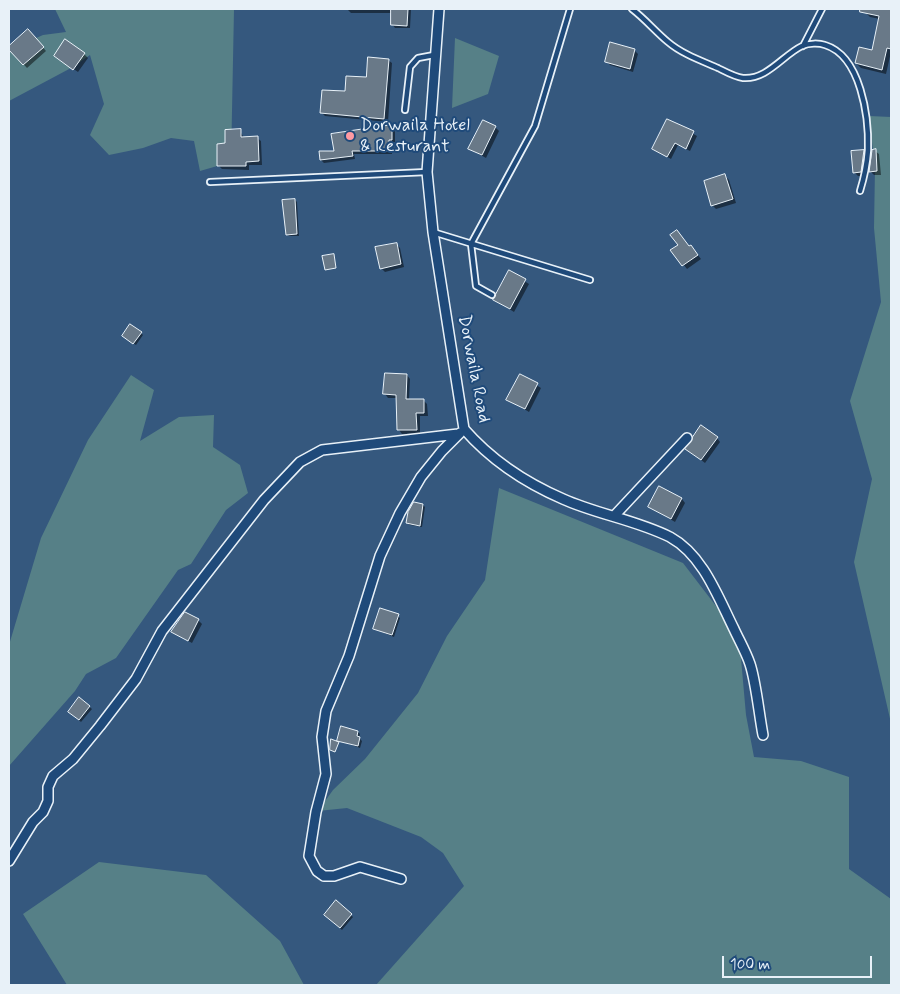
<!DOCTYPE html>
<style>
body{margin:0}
#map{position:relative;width:900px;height:994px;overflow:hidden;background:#35587e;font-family:Mynerve,sans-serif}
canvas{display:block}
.frame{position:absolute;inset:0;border:10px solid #e8f1f8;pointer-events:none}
.scale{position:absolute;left:722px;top:956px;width:150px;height:22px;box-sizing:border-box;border:2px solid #e8f1f8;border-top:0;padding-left:6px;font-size:15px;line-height:18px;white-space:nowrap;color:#e8f1f8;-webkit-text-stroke:4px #1f4a7a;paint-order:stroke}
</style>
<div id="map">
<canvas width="900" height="994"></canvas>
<div class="frame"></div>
<div class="scale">100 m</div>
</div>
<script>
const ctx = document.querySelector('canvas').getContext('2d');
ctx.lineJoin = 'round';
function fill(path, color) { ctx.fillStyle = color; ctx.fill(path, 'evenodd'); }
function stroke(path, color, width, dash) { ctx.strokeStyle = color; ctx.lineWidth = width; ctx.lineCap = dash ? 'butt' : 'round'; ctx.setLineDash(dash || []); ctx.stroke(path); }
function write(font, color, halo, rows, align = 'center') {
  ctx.font = font + ' Mynerve,sans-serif'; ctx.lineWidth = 4; ctx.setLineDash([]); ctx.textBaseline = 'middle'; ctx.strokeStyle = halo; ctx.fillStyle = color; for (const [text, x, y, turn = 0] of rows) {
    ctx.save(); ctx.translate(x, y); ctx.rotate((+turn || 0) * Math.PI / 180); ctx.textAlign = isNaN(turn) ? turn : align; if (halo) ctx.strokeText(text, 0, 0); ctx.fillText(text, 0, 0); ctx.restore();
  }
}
fill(new Path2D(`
 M55,9h179l-3,153 -31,9 -6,-30 -23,-3 -28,10 -34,7 -19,-20 14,-31 -14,-49 -19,13 -62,33v-51l34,-15 23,-3z
 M455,38l44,18 -11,38 -36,14z
 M869,116l22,1v606l-37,-161 18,-83 -22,-78 31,-99 -7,-74 1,-60z
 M131,375l23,15 -14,51 39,-24 35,-2 -1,32 27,18 8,28 -22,17 -35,54 -13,6 -62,88 -30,16 -11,17 -66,75v-121l32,-107 47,-98z
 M499,488l184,75 56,73 7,79 8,42 47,4 48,16v92l42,30v86h-515l88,-99 -21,-33 -22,-16 -74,-29 -29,3 15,-21 32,-31 53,-66 29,-57 38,-56z
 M99,862l107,13 74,66 24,44h-237l-44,-71z`), '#568087');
fill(new Path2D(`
 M347,9h64l-1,19h-15l-3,-4v-11h-41z
 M866,9h25v43l-5,22 -25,-6 -5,-5 17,-11 7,-33 -10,-2 -4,-4z
 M28,31l18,20 -19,17 -18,-20z
 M634,50l4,4 -5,18 -23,-7 -4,-4z
 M84,54l4,4 -10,14 -19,-13z
 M388,60l4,3 -4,59 -63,-6 -4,-4 46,-33z
 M668,120l29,16 -7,15 -12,-6 -7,14 -17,-10z
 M392,127l3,3v12h-3v12h-38l1,5 -31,4 -3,-3v-7l14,-1 -2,-17z
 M495,127l4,4 -13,27 -16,-9z
 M240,131l4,7h13l4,3 1,24h-13v5l-27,-1 -3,-3 7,-21z
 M875,151l4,3 2,21h-7l-4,-4z
 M863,152l4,3 -3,21h-6l-4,-4z
 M725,176l4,4 7,23 -20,6 -4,-4z
 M295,200l2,2 2,34h-10l-2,-2z
 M396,244l4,4 4,19 -19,5 -4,-4z
 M691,246l10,13 -14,10 -15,-19z
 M510,272l19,12 -15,28 -19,-12z
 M141,333l2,2 -7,10 -10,-7z
 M407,375l3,4 -1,21h14l4,4 1,12h-8v17l-18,1 -3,-4 -1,-32h-10l-3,-4z
 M520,375l21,13 -12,24 -21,-13z
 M717,438l3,4 -15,21 -14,-11z
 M682,499l3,4 -10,19 -25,-15z
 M423,505l2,2 -3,20 -12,-2 -3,-2z
 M398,616l2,2 -6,19 -19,-8z
 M198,620l4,4 -10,19 -20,-11z
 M80,699l12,10 -11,13 -9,-8z
 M358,732l2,2 -1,4 3,3 -2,7 -21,-8z
 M336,902l17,15 -11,13 -17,-15z`), '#0007');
const building = new Path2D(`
 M391,9h17l-1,17 -16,-1z
 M860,9h31v40l-4,-1 -5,22 -27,-7 4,-16 13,3 7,-34 -19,-4z
 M28,29l16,18 -21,18 -14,-15v-4z
 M65,39l20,14 -12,17 -19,-14z
 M610,42l25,7 -5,20 -25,-7z
 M368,57l21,2 -5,60 -64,-6 2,-23 23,1 1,-15 20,1z
 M667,119l27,12 -8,18 -11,-6 -8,14 -15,-8z
 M483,120l13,6 -14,29 -14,-6z
 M392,125v15h-3v11h-37l1,5 -33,4 -1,-9h15l-3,-17z
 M241,129v8l17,-1 1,25 -13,1v4h-29v-22l8,-1v-13z
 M876,149l1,22 -8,1 3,-22z
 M864,150l-3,22 -8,1 -2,-22z
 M725,174l8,25 -22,7 -7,-25z
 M295,199l2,35 -11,1 -4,-35z
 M677,230l12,16 2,-1 7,10 -16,11 -12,-16 8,-5 -8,-10z
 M397,243l4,21 -21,5 -5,-22z
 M334,254l2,14 -11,2 -3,-14z
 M509,270l17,9 -16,30 -17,-9z
 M130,324l12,8 -9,12 -11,-8z
 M385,373l22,1 -1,25h18v14h-8l1,17h-20l-1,-35 -13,-1z
 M520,374l18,9 -13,26 -19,-9z
 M701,425l17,12 -17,23 -16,-11z
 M659,486l23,12 -11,21 -23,-12z
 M414,502l9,2 -3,22 -14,-3 2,-11z
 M380,608l19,6 -7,21 -19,-6z
 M185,612l14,7 -11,22 -17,-9z
 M79,697l11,9 -11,14 -11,-8z
 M341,726l17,5 -1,5 3,1 -2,9 -21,-5z
 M331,739l8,3 -4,10 -5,-2z
 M336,900l16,14 -12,14 -16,-13z`);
fill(building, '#697988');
stroke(building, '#e8f1f8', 1);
const lane = new Path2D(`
 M632,9c13,10 23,22 36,33 14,12 34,19 50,26 8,4 17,9 25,10 24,2 40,-23 59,-32 7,-3 17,-3 23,-1 36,11 44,72 43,105 -1,14 -4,28 -8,41
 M803,46l19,-37
 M405,110l5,-43 8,-9 16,-3
 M210,182l217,-10
 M433,232l157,48
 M492,295l-16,-9 -5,-42 64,-118 35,-117`);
const street = new Path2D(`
 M439,9l-12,163 6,60 31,197c27,31 62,54 99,70 33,15 73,21 107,38 33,18 48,60 64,92 5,11 12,23 16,35 6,18 9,50 13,71
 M615,515l72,-77
 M9,861l24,-39 10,-10 5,-11v-14l5,-11 20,-17 27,-33 36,-47 26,-48 102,-131 36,-38 22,-12 136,-16
 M401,879l-41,-12 -26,9h-10l-7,-5 -8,-15 7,-44 10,-38 -4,-37 4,-26 23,-55 31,-100 20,-43 21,-36 21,-26 18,-18`);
stroke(lane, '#e8f1f8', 8);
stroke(street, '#e8f1f8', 12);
stroke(lane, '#1f4a7a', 4.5);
stroke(street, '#1f4a7a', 9);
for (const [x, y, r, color] of [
 [350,136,5,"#ff9aa2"]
]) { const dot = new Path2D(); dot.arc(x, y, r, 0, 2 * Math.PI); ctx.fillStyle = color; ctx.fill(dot); stroke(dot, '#1f4a7a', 2); }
write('18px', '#e8f1f8', '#1f4a7a', [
 ["Dorwaila Hotel",360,126],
 ["& Resturant",360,147]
], 'left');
write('18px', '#e8f1f8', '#1f4a7a', [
 ["Dorwaila Road",473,369,79]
]);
</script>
